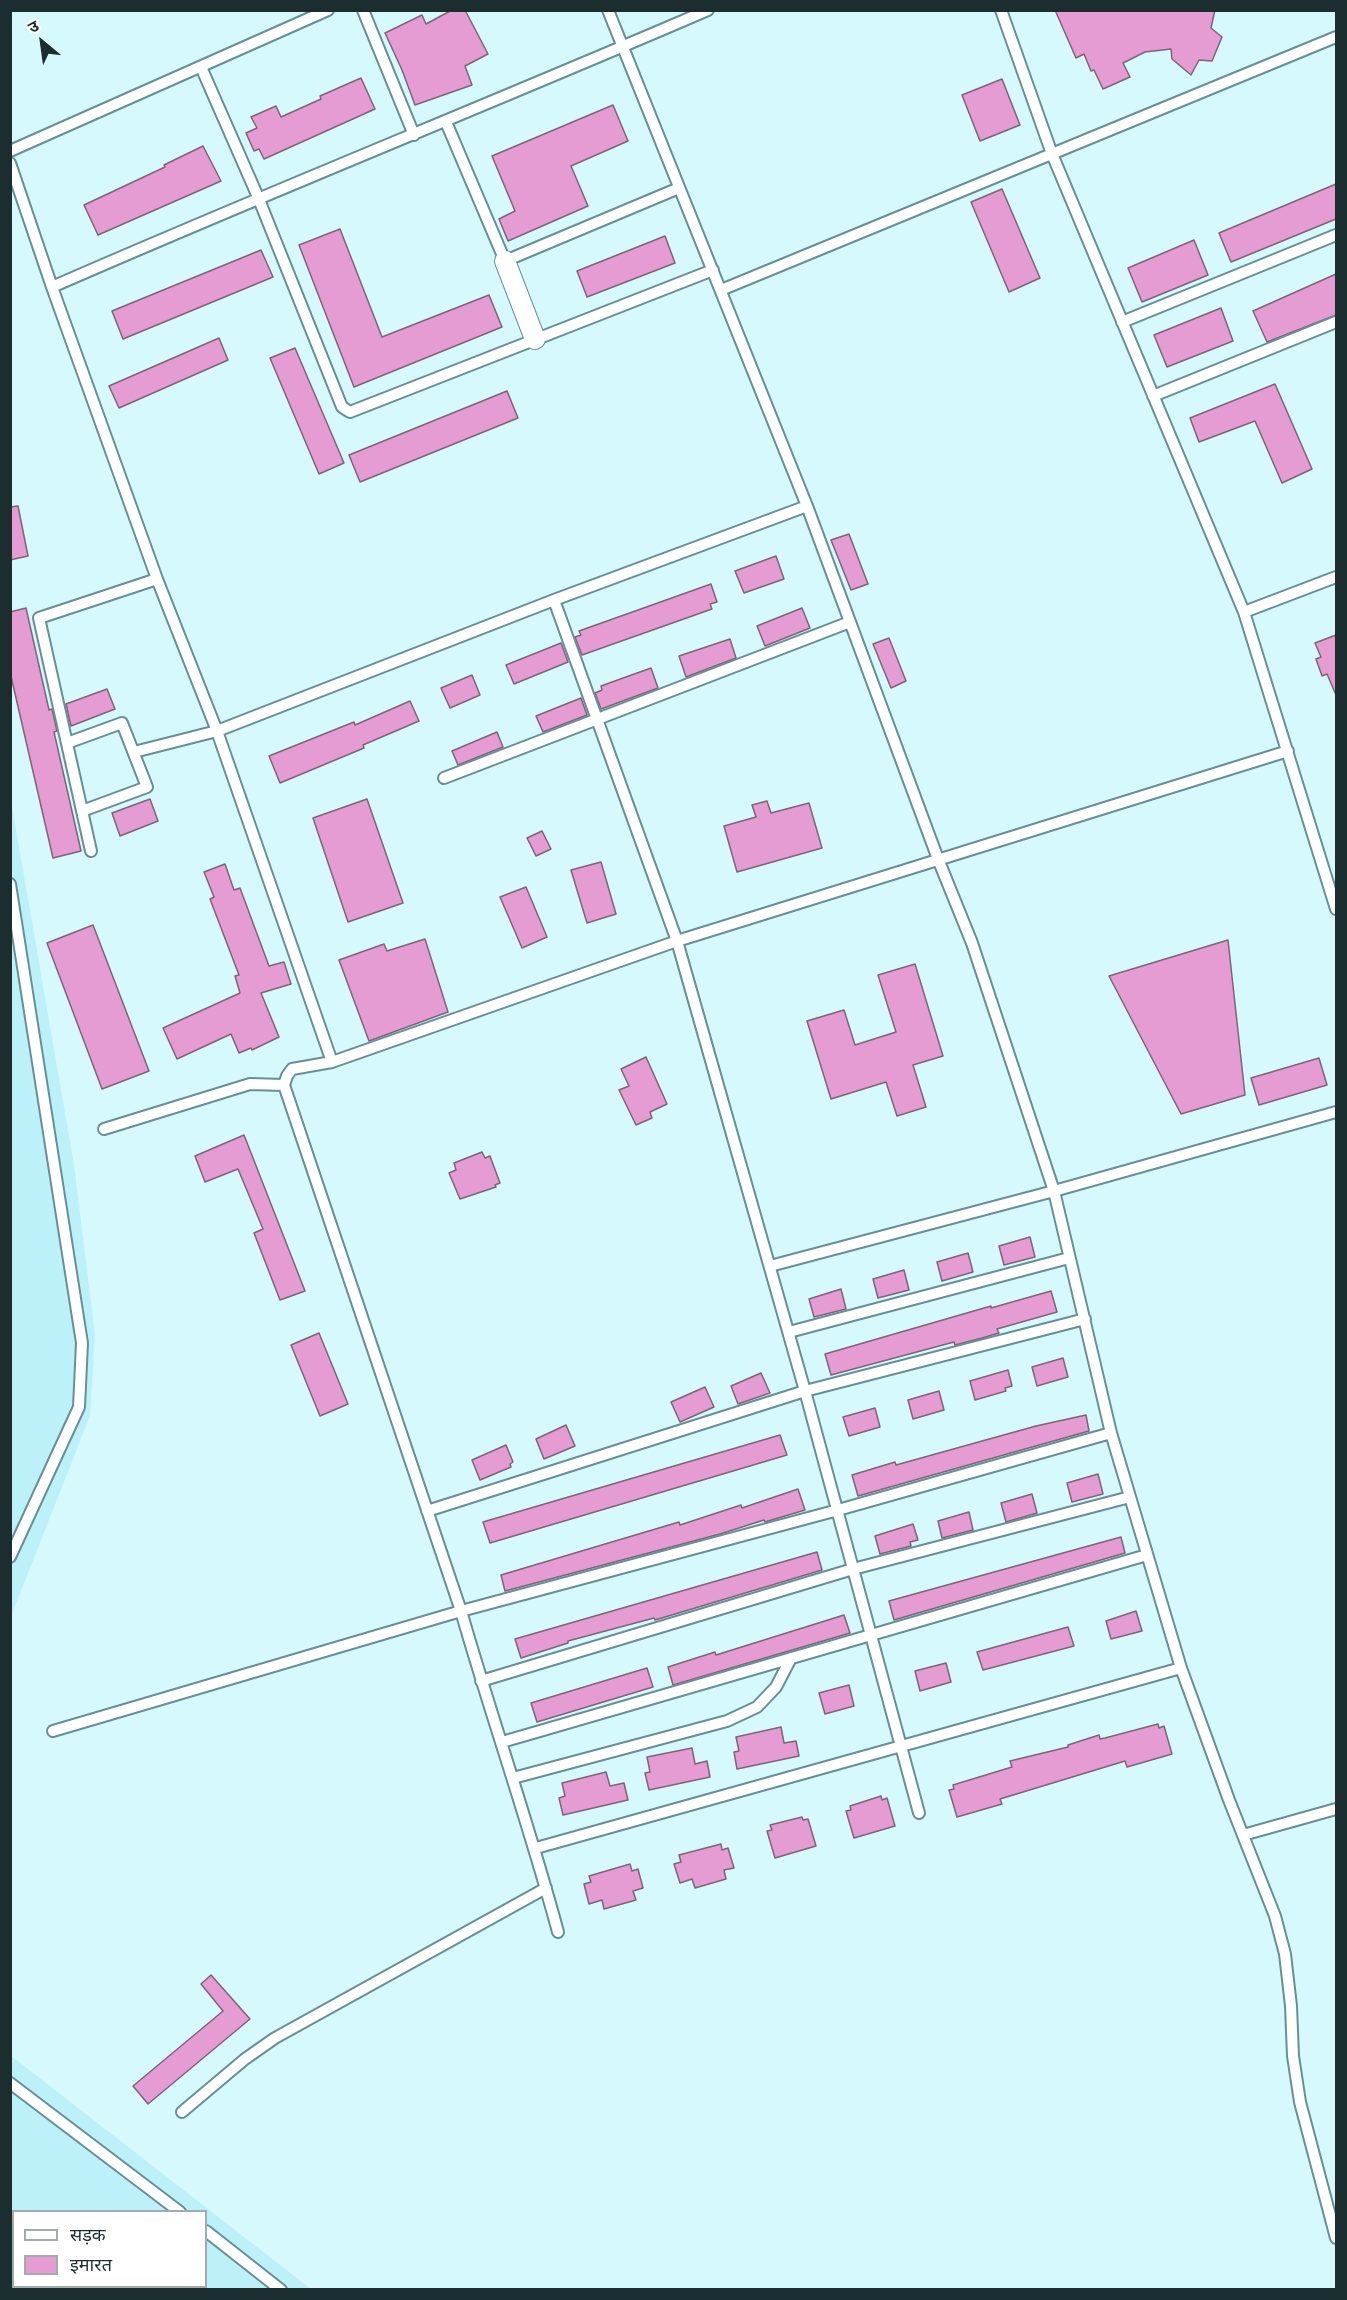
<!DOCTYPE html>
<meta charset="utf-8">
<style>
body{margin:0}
#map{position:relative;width:1347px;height:2300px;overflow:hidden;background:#d6f9fe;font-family:"Open Sans","Noto Sans Devanagari",sans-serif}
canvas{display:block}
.frame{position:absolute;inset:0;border:12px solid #1c2d30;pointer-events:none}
.legend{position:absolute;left:12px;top:2210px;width:195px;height:78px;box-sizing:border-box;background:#fff;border:2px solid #a4abac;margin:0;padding:8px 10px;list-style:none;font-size:18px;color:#1c2d30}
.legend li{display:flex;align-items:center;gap:12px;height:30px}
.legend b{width:30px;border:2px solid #a4abac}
.north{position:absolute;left:12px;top:12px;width:60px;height:60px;-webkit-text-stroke:4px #fff;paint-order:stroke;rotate:331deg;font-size:16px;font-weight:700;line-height:24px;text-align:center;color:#1c2d30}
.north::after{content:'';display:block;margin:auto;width:21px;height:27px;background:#1c2d30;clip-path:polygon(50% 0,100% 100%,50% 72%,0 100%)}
</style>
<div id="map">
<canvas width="1347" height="2300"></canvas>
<div class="frame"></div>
<ul class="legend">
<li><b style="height:8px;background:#fff"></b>सड़क</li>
<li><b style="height:16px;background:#e49cd2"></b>इमारत</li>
</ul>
<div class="north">उ</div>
</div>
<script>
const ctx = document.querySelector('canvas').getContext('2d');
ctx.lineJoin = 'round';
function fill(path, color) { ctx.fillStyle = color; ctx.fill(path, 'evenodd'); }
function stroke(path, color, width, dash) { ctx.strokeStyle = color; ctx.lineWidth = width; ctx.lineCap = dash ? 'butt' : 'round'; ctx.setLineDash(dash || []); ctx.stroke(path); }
fill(new Path2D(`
 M10,795l64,370 21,170 -5,81 -79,200z
 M10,2055l18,14 283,220h-300zM14,2212h192v74h-192z`), '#bcf1f9');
const building = new Path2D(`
 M452,10h13l23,44 -23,12 7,19 -57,20 -13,-35 -17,-37 37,-18 4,9z
 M1055,10h160l-4,18 11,9 -10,24 -13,-1 -8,15 -19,-16 -1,-10 -26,3 -22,11 7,14 -27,12 -9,-19 -3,1 -7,-17 -8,4z
 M361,78l14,31 -111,50 -5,-10 -5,2 -8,-18 11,-5 -6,-11 25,-11 5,11 40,-18 -1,-3z
 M1002,79l18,46 -40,16 -18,-46z
 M613,105l15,36 -57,25 17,40 -80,35 -9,-22 16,-8 -23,-55z
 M203,146l18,35 -123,54 -14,-30 81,-38 -1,-2z
 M1336,184v35l-105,43 -12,-29z
 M1002,189l38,89 -31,14 -38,-90z
 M340,229l42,108 107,-42 13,32 -148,60 -55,-142z
 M665,236l10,27 -88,34 -10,-26z
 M1194,240l14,35 -66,27 -14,-34z
 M261,250l12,27 -150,62 -11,-28z
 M1336,274v41l-69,27 -14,-31z
 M1221,308l12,33 -66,26 -13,-32z
 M219,338l9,22 -109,48 -10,-22z
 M295,348l49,115 -25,11 -49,-116z
 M1275,384l37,85 -30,14 -27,-62 -56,21 -9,-24z
 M507,391l11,27 -158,64 -11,-27z
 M18,506l10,50 -18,4v-53z
 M849,534l19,50 -17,6 -20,-50z
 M776,556l8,23 -40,14 -9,-22z
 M711,584l6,18 -7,2 2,5 -130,46 -7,-18 6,-2 -2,-4z
 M26,608l23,102 3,-1 5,22 -3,1 27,119 -28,7 -43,-186v-60z
 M802,608l8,20 -45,18 -8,-20z
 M1336,635v60l-9,-21 -5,2 -6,-17 5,-2 -6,-14z
 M889,638l17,43 -15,7 -18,-44z
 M730,639l6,19 -50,19 -7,-21z
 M561,643l7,19 -54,22 -8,-19z
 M651,668l7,20 -57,21 -6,-16 7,-3 -1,-4z
 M472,675l8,20 -30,13 -9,-20z
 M107,689l8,20 -44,17 -5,-22z
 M581,698l6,17 -44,17 -7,-16z
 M410,701l9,20 -56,24 1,3 -84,35 -11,-27 85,-34 1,3z
 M497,732l6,15 -45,18 -6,-14z
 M150,799l8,22 -38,15 -8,-23z
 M367,799l36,104 -55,19 -35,-104z
 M767,801l4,12 38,-10 13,45 -85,24 -13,-46 32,-9 -4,-12z
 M542,831l9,18 -15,7 -9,-18z
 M601,862l15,52 -29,9 -16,-53z
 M225,864l9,26 6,-2 29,78 15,-4 7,22 -30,9 18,44 -27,13 -1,-2 -12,5 -8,-19 -54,25 -14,-31 77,-35 -5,-17 4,-1 -29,-76 4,-2 -10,-25z
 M526,887l21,50 -25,11 -22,-51z
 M93,925l56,146 -47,18 -55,-146z
 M425,939l23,73 -79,29 -30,-81 45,-16 3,7z
 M1228,940l17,155 -64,19 -72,-138z
 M915,964l28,92 -30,9 13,42 -29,9 -11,-34 -55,17 -24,-78 37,-11 11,35 41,-13 -18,-57z
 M646,1057l21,47 -17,8 2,6 -16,7 -17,-35 10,-4 -8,-17z
 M1319,1058l8,27 -68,20 -8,-27z
 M244,1135l61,156 -25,9 -26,-67 9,-4 -25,-60 -33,13 -10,-26z
 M482,1152l3,6 5,-2 10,27 -5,2 1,2 -36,12 -11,-26 7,-3 -2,-7z
 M1030,1237l5,20 -31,8 -5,-19z
 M968,1253l5,19 -31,9 -5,-19z
 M904,1270l5,20 -31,8 -5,-19z
 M841,1289l5,20 -32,8 -5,-18z
 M1051,1291l6,21 -60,17 2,4 -17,5 -27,7 -1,-3 -123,33 -6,-21 166,-48v2z
 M319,1333l29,71 -28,12 -29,-71z
 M1063,1358l5,19 -31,9 -5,-19z
 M1008,1370l4,16 -7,2 1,3 -31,9 -5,-19z
 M761,1373l9,20 -32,11 -7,-18z
 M705,1387l9,20 -34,15 -9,-20z
 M939,1391l5,19 -31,9 -5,-19z
 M875,1408l5,19 -31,9 -6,-19z
 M1086,1415l3,16 -231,65 -6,-21 43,-13 1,3 140,-39z
 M566,1425l9,21 -31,13 -8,-20z
 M780,1435l7,20 -297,88 -7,-21z
 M506,1445l7,17 -3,2 1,3 -31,13 -8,-20z
 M1098,1474l5,20 -31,8 -5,-19z
 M798,1489l7,21 -40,12 -1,-2 -44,14 -215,57 -4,-16 178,-53 1,3 61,-20 1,3z
 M1032,1494l5,19 -31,9 -5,-19z
 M969,1512l4,18 -31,8 -4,-17z
 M913,1524l5,16 -8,2 1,4 -31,8 -5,-18z
 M1121,1537l4,16 -231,67 -5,-19z
 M817,1552l5,18 -167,50 -1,-2 -86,23v2l-47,15 -6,-19z
 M1136,1611l6,20 -31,8 -5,-18z
 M844,1615l6,18 -177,52 -5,-18 47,-15 1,3z
 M1068,1627l6,19 -91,24 -6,-18z
 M946,1663l5,19 -31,9 -5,-20z
 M647,1668l6,19 -116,35 -6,-19z
 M849,1685l5,21 -29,8 -6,-21z
 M1158,1724l1,4 5,-2 8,28 -45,13 -2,-6 -125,38 2,5 -45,13 -8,-27 5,-1 -1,-4 59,-18 -2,-6 58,-14v-2l31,-10 1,4 5,-1z
 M781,1727l3,16 12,-2 3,15 -62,13 -3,-17 5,-1 -3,-14z
 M692,1748l3,16 12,-3 3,16 -61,13 -4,-17 5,-1 -3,-15z
 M606,1772l4,14 14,-3 4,17 -65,15 -4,-17 6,-2 -3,-13z
 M881,1796l1,4 5,-2 8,28 -41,12 -8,-27 5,-1 -1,-4z
 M802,1817l1,3 5,-1 8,27 -41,12 -8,-27 5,-1 -2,-5z
 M721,1844l1,6 6,-2 6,20 -10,2 2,9 -31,9 -3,-9 -12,4 -6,-19 7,-2 -2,-7z
 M630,1864l2,7 6,-2 5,19 -10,3 3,9 -32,9 -2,-9 -13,4 -5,-20 7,-2 -2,-6z
 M211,1975l39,44 -102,85 -15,-18 90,-75 -22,-27z`);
fill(building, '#e49cd2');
stroke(building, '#7f6377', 1.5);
const lane = new Path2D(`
 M363,10l51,125
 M608,10l199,496 131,353 34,84 82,248 57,242 70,235 48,132 46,116 10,38 6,52 2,50 7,46 36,136
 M1001,10l51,144 192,458 92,297
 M201,67l57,130 84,210 8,5 363,-142
 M446,122l59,139 174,-73
 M10,151l318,-141
 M10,163l42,124c217,-95 438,-183 656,-277
 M52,287l105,292 60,152 115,331 345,-121 -123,-341
 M721,290l615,-253
 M1122,322l214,-87
 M1153,396l183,-74
 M1244,612l92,-35
 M67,743l55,-20 25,64 -65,24
 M134,752l83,-21 337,-131 253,-94
 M444,778l406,-156
 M91,851l-52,-233 118,-39
 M10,884l72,459 -3,64 -69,150
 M332,1062l-40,7 -5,7 -3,9 177,526c31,108 68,213 97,321
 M104,1129l146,-45 34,1
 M770,1266l284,-75 282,-79
 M789,1332l280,-74
 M427,1511l378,-120 280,-72
 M481,1681l372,-112 277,-72
 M53,1731l408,-120 377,-101 273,-77
 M502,1742l645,-187
 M513,1778l214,-57 30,-14 19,-20 15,-29
 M919,1813l-114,-422 -128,-450 611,-190
 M1243,1835l93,-26
 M536,1848l645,-180
 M10,2083l170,129
 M182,2112l63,-53 30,-21 271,-150
 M206,2231l75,59`);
const street = new Path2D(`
 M505,261l30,78`);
stroke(lane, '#679096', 14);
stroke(street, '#679096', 22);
stroke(lane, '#fff', 10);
stroke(street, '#fff', 20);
</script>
